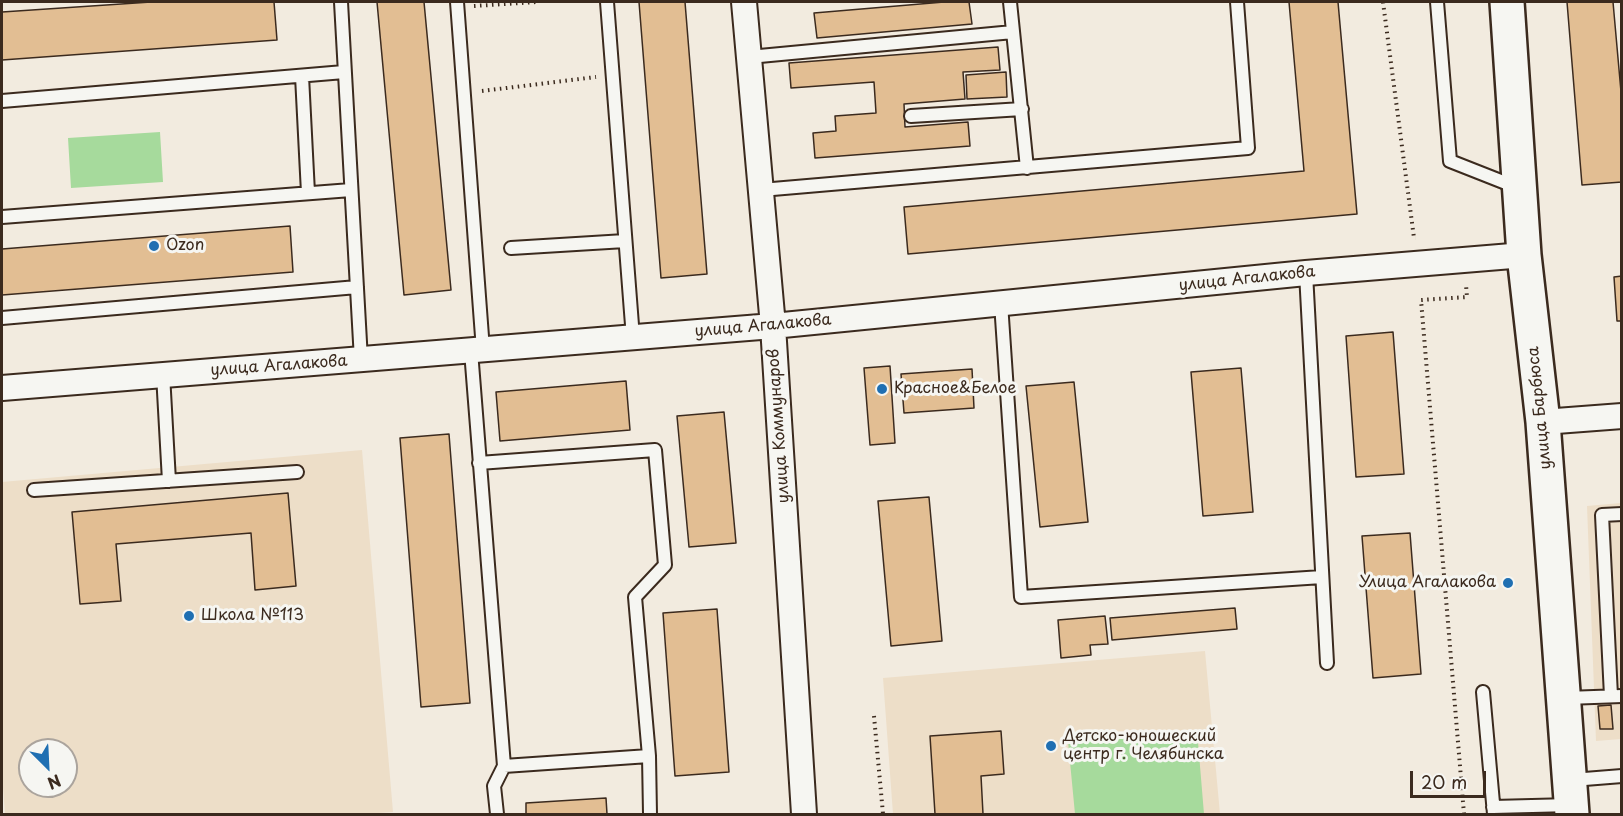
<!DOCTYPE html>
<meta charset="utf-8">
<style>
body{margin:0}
#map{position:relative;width:1623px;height:816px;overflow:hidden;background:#f2ebdf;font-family:"Playpen Sans",sans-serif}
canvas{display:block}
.frame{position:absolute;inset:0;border:3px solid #3b2a1e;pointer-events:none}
.north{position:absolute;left:18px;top:738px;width:60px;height:60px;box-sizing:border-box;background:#f6f6f2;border:2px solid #aba49d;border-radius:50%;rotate:156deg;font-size:16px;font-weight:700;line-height:24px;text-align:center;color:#3b2a1e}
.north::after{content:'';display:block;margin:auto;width:21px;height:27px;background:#1f6fb2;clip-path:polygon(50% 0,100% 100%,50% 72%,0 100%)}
.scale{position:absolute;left:1410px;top:771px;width:76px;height:27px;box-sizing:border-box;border:3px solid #3b2a1e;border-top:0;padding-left:8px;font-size:18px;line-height:21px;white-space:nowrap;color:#3b2a1e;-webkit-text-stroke:4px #f6f6f2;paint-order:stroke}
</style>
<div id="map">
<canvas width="1623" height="816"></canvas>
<div class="frame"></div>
<div class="north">N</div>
<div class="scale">20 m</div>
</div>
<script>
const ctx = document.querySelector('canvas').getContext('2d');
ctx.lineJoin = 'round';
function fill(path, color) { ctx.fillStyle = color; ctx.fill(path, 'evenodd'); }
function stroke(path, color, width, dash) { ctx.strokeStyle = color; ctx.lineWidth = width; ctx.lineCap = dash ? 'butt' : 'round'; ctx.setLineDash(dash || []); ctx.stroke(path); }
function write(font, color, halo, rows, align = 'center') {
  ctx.font = font + ' "Playpen Sans",sans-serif'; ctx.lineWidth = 6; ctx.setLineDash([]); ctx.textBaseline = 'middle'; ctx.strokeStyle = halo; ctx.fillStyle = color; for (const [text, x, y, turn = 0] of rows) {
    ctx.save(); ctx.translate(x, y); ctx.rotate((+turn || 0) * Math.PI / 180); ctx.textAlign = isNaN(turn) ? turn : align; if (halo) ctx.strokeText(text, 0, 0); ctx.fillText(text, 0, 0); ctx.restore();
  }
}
fill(new Path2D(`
 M362,450l31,362 -29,2h-359l-3,-40v-292zM30,750h36v36h-36z
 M1621,503v236l-25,2 -9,-235z
 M1205,651l15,163h-327l-10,-136z`), '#eddec8');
fill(new Path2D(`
 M160,132l3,50 -92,6 -3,-50z
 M1197,730l7,84h-129l-7,-73z`), '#a6da9c');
const building = new Path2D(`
 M151,2h123l3,38 -275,20v-48z
 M377,2h47l27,288 -47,5z
 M639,2h46l22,272 -46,4z
 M944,2h25l3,22 -155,14 -3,-25z
 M1289,2h49l19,212 -449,40 -4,-47 400,-36z
 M1567,2h46l9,101v79l-40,3z
 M998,47l2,23 -37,2 2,27 -61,5 1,23 63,-5 2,24 -155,12 -2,-25 23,-2 -1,-15 41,-3 -2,-31 -83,6 -2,-25z
 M1006,72l1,25 -40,2 -1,-24z
 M290,226l3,46 -291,23v-46z
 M1622,276v45h-5l-3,-44z
 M1393,332l11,142 -48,3 -10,-141z
 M890,366l5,77 -25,2 -6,-77z
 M1241,368l12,144 -50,4 -12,-144z
 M972,369l2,39 -70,5 -3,-39z
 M626,381l4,49 -130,11 -4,-49z
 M1074,382l14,140 -48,5 -14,-141z
 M724,412l12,131 -47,4 -12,-131z
 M449,434l21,269 -49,4 -21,-269z
 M288,493l8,93 -41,4 -4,-57 -135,11 5,57 -41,3 -8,-92z
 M929,497l13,144 -51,5 -13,-145z
 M1410,533l11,141 -48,4 -11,-142z
 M1235,608l2,21 -125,11 -2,-22z
 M717,609l12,163 -54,4 -12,-163z
 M1105,616l3,28 -18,1 1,10 -30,3 -3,-38z
 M1611,705l2,24h-13l-2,-23z
 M1001,731l3,43 -23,2 2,38h-48l-5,-78z
 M606,798l1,16h-81v-11z`);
fill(building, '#e2be93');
stroke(building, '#3b2a1e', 1.5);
const lane = new Path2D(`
 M341,2l20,358
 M457,2l26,348
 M607,2l26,336
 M1010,2l17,166
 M1437,2l13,159 66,26
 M749,57l264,-25
 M302,76l6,117
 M2,101l342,-29
 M911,116l111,-7
 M761,190l487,-42 -11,-146
 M2,217l349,-27
 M511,248l114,-7
 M1306,273l21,390
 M1001,303l20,294 301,-20
 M2,318l355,-31
 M471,351l33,415 -10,20 3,28
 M163,374l6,107
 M479,463l176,-13 10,115 -30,32 14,159 1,58
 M34,490l263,-18
 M1483,692l11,122
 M1611,696l-9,-181 20,-1
 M1566,698l56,-2
 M504,766l145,-10
 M1572,780l50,-4
 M1493,807l78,-2`);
const street = new Path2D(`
 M744,2l29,324 31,488
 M2,388l771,-62 533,-53 218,-18
 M1543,422l79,-6`);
const secondary = new Path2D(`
 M1507,2l17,253 19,167 29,392`);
stroke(lane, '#3b2a1e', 16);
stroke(street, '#3b2a1e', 28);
stroke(secondary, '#3b2a1e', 38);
stroke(new Path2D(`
 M1383,2l31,236h2
 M474,6l62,-4
 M482,91l114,-14
 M874,716l9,98
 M1464,814l-43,-514 46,-3 -1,-12`), '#3b2a1e', 4, [1.5, 4.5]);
stroke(lane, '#f6f6f2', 12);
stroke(street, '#f6f6f2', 24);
stroke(secondary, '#f6f6f2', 33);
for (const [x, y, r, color] of [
 [154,246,6,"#1f6fb2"],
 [882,389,6,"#1f6fb2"],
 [1508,583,6,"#1f6fb2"],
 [189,616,6,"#1f6fb2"],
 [1051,746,6,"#1f6fb2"]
]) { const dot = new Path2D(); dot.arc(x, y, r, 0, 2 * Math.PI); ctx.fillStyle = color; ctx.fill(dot); stroke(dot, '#f6f6f2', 2); }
write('16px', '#3b2a1e', '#f6f6f2', [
 ["Ozon",166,246],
 ["Красное&Белое",894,389],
 ["Улица Агалакова",1496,583,"right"],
 ["Школа №113",201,616],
 ["Детско-юношеский",1063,737],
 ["центр г. Челябинска",1063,755]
], 'left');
write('16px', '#3b2a1e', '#f6f6f2', [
 ["улица Агалакова",1247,279,-6],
 ["улица Агалакова",763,326,-5],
 ["улица Агалакова",279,366,-4],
 ["улица Барбюса",1540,408,-96],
 ["улица Коммунаров",779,426,-94]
]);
</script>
